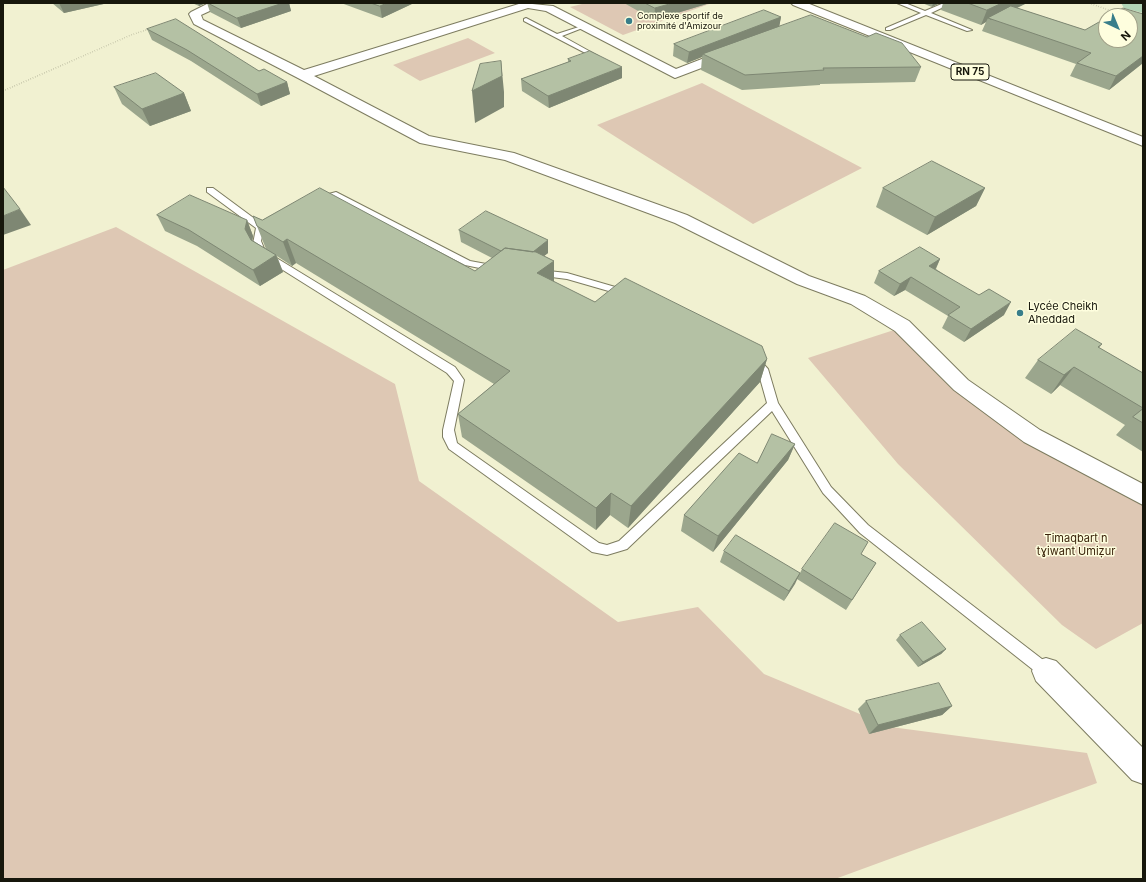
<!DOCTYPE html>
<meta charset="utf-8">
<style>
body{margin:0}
#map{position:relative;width:1146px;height:882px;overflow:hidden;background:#f1f1d1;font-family:Inter,sans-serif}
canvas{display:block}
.frame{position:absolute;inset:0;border:4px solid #17170c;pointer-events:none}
.north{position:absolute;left:1098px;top:8px;width:40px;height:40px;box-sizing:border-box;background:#fefede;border:1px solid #a2a28a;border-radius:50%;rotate:136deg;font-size:11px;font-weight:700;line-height:16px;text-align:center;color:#17170c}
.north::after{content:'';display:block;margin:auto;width:14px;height:18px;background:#387e8a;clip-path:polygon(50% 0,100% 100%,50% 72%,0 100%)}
</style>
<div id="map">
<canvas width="1146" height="882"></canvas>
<div class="frame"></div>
<div class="north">N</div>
</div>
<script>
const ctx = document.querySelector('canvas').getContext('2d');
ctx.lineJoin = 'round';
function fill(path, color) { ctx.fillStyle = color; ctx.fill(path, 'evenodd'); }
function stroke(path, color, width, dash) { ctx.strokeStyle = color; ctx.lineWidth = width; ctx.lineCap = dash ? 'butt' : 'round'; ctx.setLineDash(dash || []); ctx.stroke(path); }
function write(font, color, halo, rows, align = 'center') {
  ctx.font = font + ' Inter,sans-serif'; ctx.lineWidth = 3; ctx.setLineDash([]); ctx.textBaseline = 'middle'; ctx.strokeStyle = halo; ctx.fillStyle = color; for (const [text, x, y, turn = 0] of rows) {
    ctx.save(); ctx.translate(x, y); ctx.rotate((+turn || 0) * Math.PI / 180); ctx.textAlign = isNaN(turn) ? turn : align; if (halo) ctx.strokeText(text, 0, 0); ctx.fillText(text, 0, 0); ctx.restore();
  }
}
fill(new Path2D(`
 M586,3h126l-89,32 -53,-28z
 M468,38l27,15 -75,28 -27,-16z
 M702,83l160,85 -109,56 -156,-99z
 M116,227l279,157 24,97 199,141 80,-15 66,67 127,53 196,26 10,30 -262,96h-832v-609z
 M894,330l58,59 74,53 117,63v118l-47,26 -34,-24 -164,-161 -90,-106z`), '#dec8b4');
fill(new Path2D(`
 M1121,3h22v10l-19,-5z`), '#b1d4b5');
const service = new Path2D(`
 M897,3h8l20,8 19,-8h8l-21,10 41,17 -5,1 -41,-16 -36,15h-4v-2l35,-15z
 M526,18l31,16 28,-9v2l-23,9 36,20 -5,1 -69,-36v-2z
 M207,188h6l50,37 1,2 -3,14 4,10 190,116 9,13 -10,50 3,13 142,100 8,2 12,-4 148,-138 -9,-32 -9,-10 1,-3h8l10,11 10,34 53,84 37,38 183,141 2,5 -2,5 -5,2 -5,-2 -181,-143 -37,-40 -51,-82 -145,138 -20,6 -15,-3 -143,-103 -6,-12v-7l11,-49 -7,-8 -188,-118 -6,-11 3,-16 -49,-36z
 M336,192l134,69 27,5 1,2 -4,3 -29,-6 -130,-68 -17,3 -4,-2z
 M539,270l28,3 62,18 2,2 -5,3 -59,-17 -31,-4 -1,-2z`);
const minor = new Path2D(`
 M209,3h28l-2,2 -21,4 -13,6 2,5 101,50 218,-67 31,3 123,63 49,-19h8l2,3 -2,3 -58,22 -129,-67 -18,-3 -214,68 115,60 85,17 173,62 122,61 56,20 44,25 59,59 72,50 103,54v21l-119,-63 -70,-52 -59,-59 -44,-27 -54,-20 -122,-61 -170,-63 -85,-17 -122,-65 -104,-54 -5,-10 2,-2z
 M1046,658l10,3 87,87v36l-11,-4 -96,-99 -4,-10 4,-10z`);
const primary = new Path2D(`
 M791,3h16l336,134v9l-350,-141z`);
stroke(service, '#7d7c60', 2);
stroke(minor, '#7d7c60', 2);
stroke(primary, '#7d7c60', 2);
stroke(new Path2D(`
 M1089,3l36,13
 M3,91l128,-56 45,-15`), '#acac93', 1.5, [0.5, 2]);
fill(service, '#fff');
fill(minor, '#fff');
fill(primary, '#fff');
fill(new Path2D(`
 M52,3h56l-44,10z
 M192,3h14l-7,3z
 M207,3h82l2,8 -50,17 -31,-16z
 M341,3h73l-32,15z
 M624,3h86l-56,17z
 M922,3h18l-8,4z
 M943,3h84l-10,5 68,22 58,-16v49l-34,27 -39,-14 6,-12 -94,-33 4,-9 -5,3 -40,-15z
 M781,17l-2,9 142,41 -6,15 -95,2v1l-78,5 -41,-20 1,-13 -15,6 -14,-7 1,-12z
 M147,29l112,42 28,11 3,12 -29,12 -70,-45 -39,-21z
 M568,59l54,19 -73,30 -27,-17 -1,-12 47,-17z
 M114,87l70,6 7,18 -41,15 -28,-22z
 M883,188h102l-9,18 -49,29 -51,-28z
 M157,215l90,5 6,16 -1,4 14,9 -13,-33 9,4 213,51 17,-13 -31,-16 -2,-12 89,23 -4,3 10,5v21l41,20 172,57 -7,23 -132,146 -18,-13 -14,15 -134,-93 -4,-23 36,-30 -198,-121 -4,3 -15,-10 6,16 -23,14 -63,-40 -32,-15z
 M940,259l-4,10 68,46 -40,27 -22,-14 6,-12 -43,-26 -11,6 -20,-13 5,-12z
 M1102,344l-3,4 44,25v79l-27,-17 9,-10 -65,-40 -9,9 -26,-16 13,-18z
 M795,444l-7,16 -75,92 -32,-21 3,-16 73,-52z
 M724,551l76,22 2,-4 59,-15 15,9 -30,47 -49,-31 -13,22 -64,-39z
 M900,635l46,14 -5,5 -23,13 -22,-27z
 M866,701l86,5 -10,9 -73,19 -11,-25z`), '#9ba68d');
fill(new Path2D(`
 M59,3h49l-44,10z
 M198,3h8l-7,3z
 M283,3h6l2,8 -50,17 -4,-10z
 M387,3h27l-32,15 -2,-12z
 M673,3h37l-56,17 1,-12z
 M933,3h7l-8,4z
 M1002,3h25l-36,17 -3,-2 -2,4 -5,3 6,-15z
 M781,17l-2,11 -76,26 -1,3 -15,6 2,-11z
 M1143,56v7l-34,27 7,-14z
 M501,61l3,31v15l-29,16 -3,-32z
 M622,67v11l-73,30 -1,-12z
 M287,82l3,12 -29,12 -4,-12z
 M184,93l7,18 -41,15 -8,-17z
 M985,188l-9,18 -49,29 8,-18z
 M20,209l11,16 -28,10v-19z
 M247,220l6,16 -1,9 -7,-16z
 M287,239l9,24 -4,3 -9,-24z
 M548,240v13l-18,14 -1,-13z
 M276,255l7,17 -23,14 -7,-16z
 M940,259l-6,13 -5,-6z
 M554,261v24l-17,-12z
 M911,277l-6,13 -11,6 6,-12z
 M1011,302l-7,13 -40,27 7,-13z
 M767,359l-7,23 -132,146 3,-22z
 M1074,367l-14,18 -9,9 13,-19z
 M795,444l-7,16 -75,92 5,-16z
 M611,493l-1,22 -14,15v-22z
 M800,573l-5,11 -11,17 5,-10z
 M946,649l-5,5 -23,13 5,-5z
 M952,706l-10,9 -73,19 9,-9z`), '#7e8773');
const building = new Path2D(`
 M208,3h75l-46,15z
 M371,3h16l-7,3z
 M645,3h28l-18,5z
 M968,3h34l-15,7z
 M1011,6l74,24 21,-12v22h24v-24h-21l14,-8 20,6v42l-27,20 -39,-13 14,-10 -103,-35z
 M764,10l17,7 -92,35 -15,-8z
 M811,15l56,22 9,-4 26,10 19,24 -98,1 1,2 -79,5 -42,-21z
 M176,19l83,52 5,-2 23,13 -30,12 -70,-44 -40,-21z
 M590,51l32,16 -74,29 -27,-17 50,-18 -3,-2z
 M501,61l1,15 -30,15 8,-27z
 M156,73l28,20 -42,16 -28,-22z
 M932,161l53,27 -50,29 -52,-29z
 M3,187l17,22 -17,7z
 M320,188l155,83 30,-23 31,4 18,9 -17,12 58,29 30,-24 137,68 5,13 -136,147 -20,-13 -15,15 -138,-94 52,-43 -223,-132 -4,3 -26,-16 -4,-10 9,4z
 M190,195l57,25 -2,9 6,11 25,15 -23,15 -64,-40 -32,-15z
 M486,211l62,29 -15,12 -28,-4 -4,3 -42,-21z
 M920,247l20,12 -11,7 50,29 10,-6 22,13 -40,27 -23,-14 12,-8 -49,-30 -11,7 -21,-13z
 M1076,329l26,15 -4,3 45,26v35l-69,-41 -10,8 -26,-15z
 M1143,409v14l-10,-6z
 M772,434l23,10 -77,92 -34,-21 55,-62 18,10z
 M835,523l33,19 -7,12 15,9 -24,37 -50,-31z
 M736,535l64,38 -11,18 -65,-40z
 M922,622l24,27 -23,13 -23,-27z
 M939,683l13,23 -74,19 -12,-24z`);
fill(building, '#b4c1a4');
stroke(building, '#7e8773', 1);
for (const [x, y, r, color] of [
 [629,21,4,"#387e8a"],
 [1020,313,4,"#387e8a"]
]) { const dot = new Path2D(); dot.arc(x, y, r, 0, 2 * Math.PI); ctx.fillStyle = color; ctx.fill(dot); stroke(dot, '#fefede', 1.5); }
write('9px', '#17170c', '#fefede', [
 ["Complexe sportif de",637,16],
 ["proximité d'Amizour",637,26]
], 'left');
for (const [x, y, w] of [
 [970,72,38]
]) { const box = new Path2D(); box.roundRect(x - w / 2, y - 8, w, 16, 3); ctx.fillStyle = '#fefede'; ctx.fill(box); stroke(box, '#17170c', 1); }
write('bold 10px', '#17170c', null, [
 ["RN 75",970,72]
]);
write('11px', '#17170c', '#fefede', [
 ["Lycée Cheikh",1028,307],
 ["Aheddad",1028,320]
], 'left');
write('11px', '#3b240b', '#fefede', [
 ["Timaqbart n",1076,539],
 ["tɣiwant Umiẓur",1076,552]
]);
</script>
